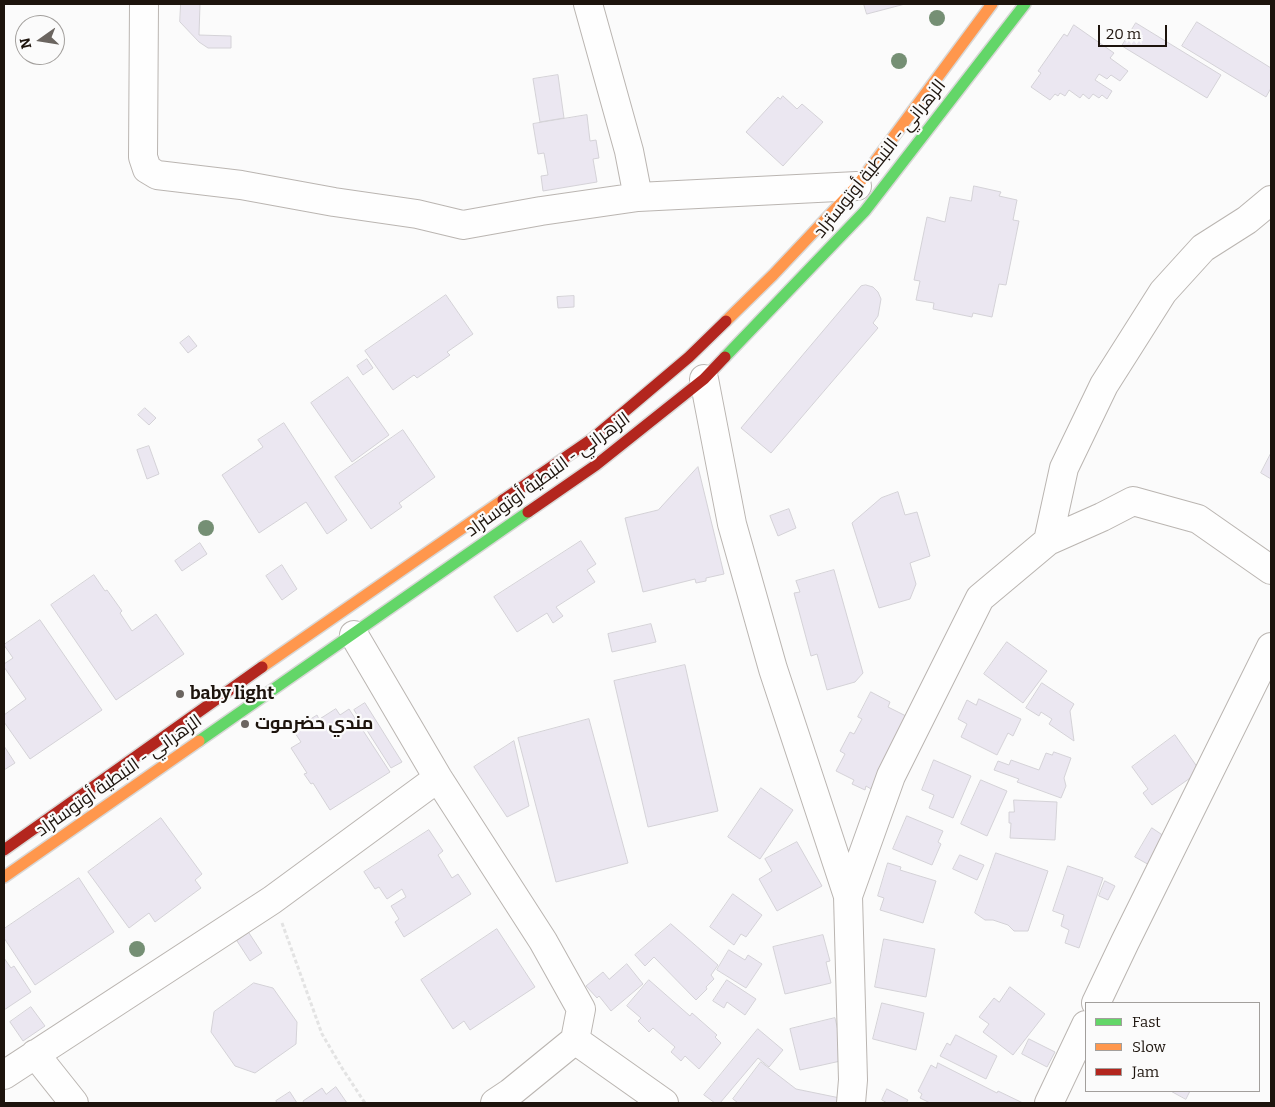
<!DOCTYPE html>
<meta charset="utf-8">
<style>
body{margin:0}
#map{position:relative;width:1275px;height:1107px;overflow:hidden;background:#fbfbfb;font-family:Bitter,serif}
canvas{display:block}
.frame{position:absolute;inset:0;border:5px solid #1d140d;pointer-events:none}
.legend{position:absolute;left:1085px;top:1002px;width:175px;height:90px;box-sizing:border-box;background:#fbfbfb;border:1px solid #a29f9c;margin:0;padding:6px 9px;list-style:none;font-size:15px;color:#1d140d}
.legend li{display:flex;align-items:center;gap:10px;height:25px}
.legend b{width:25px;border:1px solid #a29f9c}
.north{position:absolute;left:15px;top:15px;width:50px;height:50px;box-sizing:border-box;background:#fbfbfb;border:1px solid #a29f9c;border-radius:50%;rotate:257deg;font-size:14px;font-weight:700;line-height:20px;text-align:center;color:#1d140d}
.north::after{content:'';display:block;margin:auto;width:18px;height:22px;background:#6b6560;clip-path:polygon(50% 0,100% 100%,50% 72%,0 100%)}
.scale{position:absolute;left:1098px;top:25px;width:69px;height:22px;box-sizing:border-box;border:2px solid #1d140d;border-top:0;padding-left:6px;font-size:15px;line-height:18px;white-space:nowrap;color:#1d140d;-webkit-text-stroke:4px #fbfbfb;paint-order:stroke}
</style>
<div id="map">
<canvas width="1275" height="1107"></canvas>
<div class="frame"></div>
<ul class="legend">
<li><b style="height:6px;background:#63d668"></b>Fast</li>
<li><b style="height:6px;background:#ff974d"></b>Slow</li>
<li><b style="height:6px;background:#b3261e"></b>Jam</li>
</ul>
<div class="north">N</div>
<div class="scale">20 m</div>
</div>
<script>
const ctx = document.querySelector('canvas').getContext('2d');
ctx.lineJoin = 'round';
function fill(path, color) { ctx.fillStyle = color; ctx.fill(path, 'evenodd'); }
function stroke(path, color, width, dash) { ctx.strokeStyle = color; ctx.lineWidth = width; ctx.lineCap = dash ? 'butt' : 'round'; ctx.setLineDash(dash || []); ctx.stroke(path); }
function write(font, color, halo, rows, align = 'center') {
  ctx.font = font + ' Bitter,Cairo,serif'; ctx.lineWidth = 4.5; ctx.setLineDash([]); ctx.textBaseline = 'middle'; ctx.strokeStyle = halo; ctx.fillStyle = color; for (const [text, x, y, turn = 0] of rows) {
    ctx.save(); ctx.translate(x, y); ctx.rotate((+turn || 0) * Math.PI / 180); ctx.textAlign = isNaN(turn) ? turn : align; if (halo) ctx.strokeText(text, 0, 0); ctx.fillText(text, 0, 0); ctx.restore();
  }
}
const building = new Path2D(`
 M181,4h19l-1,31 32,1v12h-23l-9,-6 -19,-20z
 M864,4h41l-38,10z
 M1197,22l74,46v20l-5,9 -84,-51z
 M1136,23l85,52 -14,23 -85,-52z
 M1074,25l40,28 -4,5 18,13 -8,10 -9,-6 -4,4 -8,-5 -4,6 17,11 -5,8 -5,-4 -3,3 -6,-4 -4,5 -6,-5 -3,4 -11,-8 -4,6 -5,-3 -2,3 -3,-2 -5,6 -19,-13 10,-14 -3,-2 26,-37 3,2z
 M558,75l6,43 -24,4 -7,-43z
 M783,96l14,13 5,-5 21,18 -40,44 -37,-34 32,-35 2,2z
 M587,115l3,26 6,-1 3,18 -6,1 4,23 -54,9 -2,-15 7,-1 -4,-22 -6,1 -5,-30z
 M974,186l27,6 -2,4 18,4 -4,20 6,1 -13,64 -7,-1 -7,33 -19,-4 -1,4 -39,-8 1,-6 -18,-3 4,-19 -6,-1 13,-63 18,5 5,-25 21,4z
 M866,285l7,2 5,5 3,7 -3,17 -5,7 5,5 -107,125 -30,-25 120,-142z
 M446,295l27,39 -26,18 3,3 -33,23 -3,-3 -21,15 -28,-39z
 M574,296v11l-16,1 -1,-11z
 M189,336l8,10 -9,7 -8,-10z
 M367,359l6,9 -10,7 -6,-9z
 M348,377l41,58 -37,27 -41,-59z
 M145,408l11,10 -7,7 -11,-10z
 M284,423l63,97 -20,14 -21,-32 -47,31 -37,-58 41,-28 -5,-7z
 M403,430l32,47 -36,26 3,4 -31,22 -36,-52z
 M149,446l10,28 -12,5 -10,-29z
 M1271,453v26l-10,-6z
 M698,467l26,107 -18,4v3l-10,2 -1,-4 -52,13 -18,-74 33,-8z
 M898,492l7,23 12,-3 13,44 -20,7 6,21 -6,15 -31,9 -27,-85 29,-25z
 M789,509l7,19 -18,8 -8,-20z
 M581,541l15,23 -9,6 8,12 -39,25 7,9 -10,7 -6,-10 -30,19 -23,-35z
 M200,543l7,11 -25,17 -7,-10z
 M282,565l15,24 -15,11 -16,-24z
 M834,570l29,103 -8,9 -28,8 -10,-36 -6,2 -17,-63 6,-1 -4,-11z
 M94,575l11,16 2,-1 15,21 -2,2 12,18 24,-17 28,40 -68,46 -65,-95z
 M40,620l62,90 -72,49 -26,-37v-7l22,-16 -22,-32v-3l9,-6 -9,-13z
 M651,624l5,18 -44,10 -4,-18z
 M1007,642l40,29 -24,32 -39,-29z
 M685,665l33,146 -70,16 -34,-146z
 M1042,683l32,21 -4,7 4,30 -25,-17 3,-5 -11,-7 -2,4 -13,-8z
 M871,692l19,10 -2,5 18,9 -35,73 -5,-3 -1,4 -13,-6 2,-4 -18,-9 9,-17 -5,-3 10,-19 4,2 8,-15 -4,-2z
 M979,699l42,20 -8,17 -5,-3 -11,22 -36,-18 6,-13 -9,-5 9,-19 9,5z
 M365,703l37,59 -11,6 -37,-58z
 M336,709l4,6 9,-6 41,63 -60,38 -17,-27 -2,1 -7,-10 3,-1 -16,-25 10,-6 -8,-12 24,-15 2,4z
 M589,719l39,144 -72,19 -38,-144z
 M1175,735l25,36 -48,34 -9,-12 5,-4 -16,-22z
 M514,741l15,65 -22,11 -33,-50z
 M4,746l11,17 -11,7z
 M1054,752l17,6 -7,20 2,8 -5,12 -44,-16 2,-3 -25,-9 4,-9 11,4 2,-5 28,10 7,-17 6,2z
 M934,760l37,16 -18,42 -24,-10 5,-13 -12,-5z
 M981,780l26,11 -20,45 -26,-12z
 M761,788l32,22 -33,49 -32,-22z
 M1014,800l43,2 -2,38 -45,-2 1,-15h-2v-11h5z
 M907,816l36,15 -5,11 3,2 -9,21 -39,-16z
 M161,818l41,56 -7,6 6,8 -46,34 -6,-9 -20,15 -41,-56z
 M1152,828l15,10 -16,28 -16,-9z
 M429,830l14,21 -5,4 14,23 6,-4 13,20 -67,43 -9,-15 4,-3 -8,-13 15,-9 -4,-8 -15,10 -8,-12 -4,2 -11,-17z
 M797,842l25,44 -45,25 -18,-32 13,-8 -7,-12z
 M996,853l52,18 -20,60h-14l-6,-6 -15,-5h-8l-10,-7z
 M960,855l24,10 -7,15 -24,-11z
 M888,863l13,4 -1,3 36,11 -13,42 -43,-13 4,-12 -6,-2z
 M1068,866l35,12 -24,70 -14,-5 4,-13 -8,-4 3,-11 -11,-4z
 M79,878l35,54 -79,53 -31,-47v-9z
 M1105,881l10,5 -7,14 -9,-4z
 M733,894l29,21 -16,22 -5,-3 -7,11 -24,-18z
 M671,924l47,41 -7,10 3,4 -8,8 1,2 -11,11 -42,-43 -9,9 -10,-11z
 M497,929l38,58 -65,43 -6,-9 -11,8 -32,-49z
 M249,933l13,20 -12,8 -13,-20z
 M823,935l7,26 -4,1 5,21 -46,11 -12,-47z
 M884,939l51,10 -9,48 -51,-10z
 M729,950l16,10 3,-5 14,9 -16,24 -29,-18z
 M4,958l7,10 3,-2 17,26 -27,18z
 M627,964l16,20 -32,27 -12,-15 -2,2 -11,-12 17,-14 6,7z
 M649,980l41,36 2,-3 25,22 -2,2 6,6 -22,26 -14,-13 -4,5 -10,-9 4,-5 -22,-19 -4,4 -11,-11 3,-3 -14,-12z
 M727,980l29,19 -11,16 -18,-13 -3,6 -11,-7z
 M254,983l19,5 24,34 -1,22 -41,29 -20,-7 -24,-34 3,-20z
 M1010,987l35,27 -32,41 -30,-23 6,-8 -10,-7 15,-19 5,4z
 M882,1003l42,10 -8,37 -43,-11z
 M31,1007l14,19 -22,15 -13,-19z
 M835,1018l10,42 -45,10 -10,-41z
 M758,1029l25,21 -14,17 -11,-9 -38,45h-5l-11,-8z
 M956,1035l41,21 -11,23 -46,-23 7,-13 3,2z
 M1029,1039l26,13 -8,15 -25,-13z
 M761,1062l35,27 44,9 -2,5h-100l-5,-4z
 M938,1063l59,30 1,-2 25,12h-93l-10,-5 2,-4 -4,-3 13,-26 5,3z
 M336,1087l11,16h-43l-1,-2 19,-13 4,6z
 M887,1089l21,11 -2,3h-19l-5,-3z
 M1171,1091h19l-4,8z
 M290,1092l7,11h-20l-1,-2z`);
fill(building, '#ebe7f1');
stroke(building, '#d4d2d7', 1);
const street = new Path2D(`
 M144,4l-1,153 4,12 10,6 84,10 93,17 83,12 46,11 78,-14 97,-14 219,-11
 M588,4l41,147 9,46
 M704,379l28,145 41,145 75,227 5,184 -2,23
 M1048,541l16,-73 40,-83 59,-93 40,-44 44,-28 24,-20
 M354,635l84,143 105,163 38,68 -6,31 89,63
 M848,896l43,-120 89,-178 68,-57 54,-24 31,-16 65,18 73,51
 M1096,1003l29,-61 146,-295
 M35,1054l39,49
 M4,1075l268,-175 166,-122
 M495,1103l15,-10 65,-53
 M1049,1103l37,-78`);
const fast = new Path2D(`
 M725,357l140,-146 160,-207
 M199,741l329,-229`);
const slow = new Path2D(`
 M726,321l47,-46 84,-89 135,-182
 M262,667l241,-167
 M4,877l195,-136`);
const jam = new Path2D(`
 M503,500l89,-61 97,-82 37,-36
 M528,512l68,-47 108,-86 21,-22
 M4,850l258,-183`);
stroke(street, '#bab5b1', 30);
stroke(fast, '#d9d8d7', 14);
stroke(slow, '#d9d8d7', 14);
stroke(jam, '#d9d8d7', 14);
stroke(new Path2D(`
 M282,923l40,111 20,34 23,35`), '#e3e3e3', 3, [4, 2.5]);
stroke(street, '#fefefe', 28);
stroke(fast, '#63d668', 11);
stroke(slow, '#ff974d', 11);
stroke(jam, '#b3261e', 11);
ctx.fillStyle = '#758f74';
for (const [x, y] of [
 [937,18],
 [899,61],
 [206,528],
 [137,949]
]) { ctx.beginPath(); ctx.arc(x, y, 8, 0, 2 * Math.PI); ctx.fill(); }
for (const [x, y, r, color] of [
 [180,694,5,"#6b6560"],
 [245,724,5,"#6b6560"]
]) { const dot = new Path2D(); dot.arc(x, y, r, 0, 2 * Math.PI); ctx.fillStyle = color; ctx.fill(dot); stroke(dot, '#fbfbfb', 2); }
write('18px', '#1d140d', '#fbfbfb', [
 ["الزهراني - النبطية أوتوستراد",880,159,-51],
 ["الزهراني - النبطية أوتوستراد",548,475,-36],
 ["الزهراني - النبطية أوتوستراد",119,776,-35]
]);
write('bold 18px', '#1d140d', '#fbfbfb', [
 ["baby light",190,694],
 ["مندي حضرموت",255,724]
], 'left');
</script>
